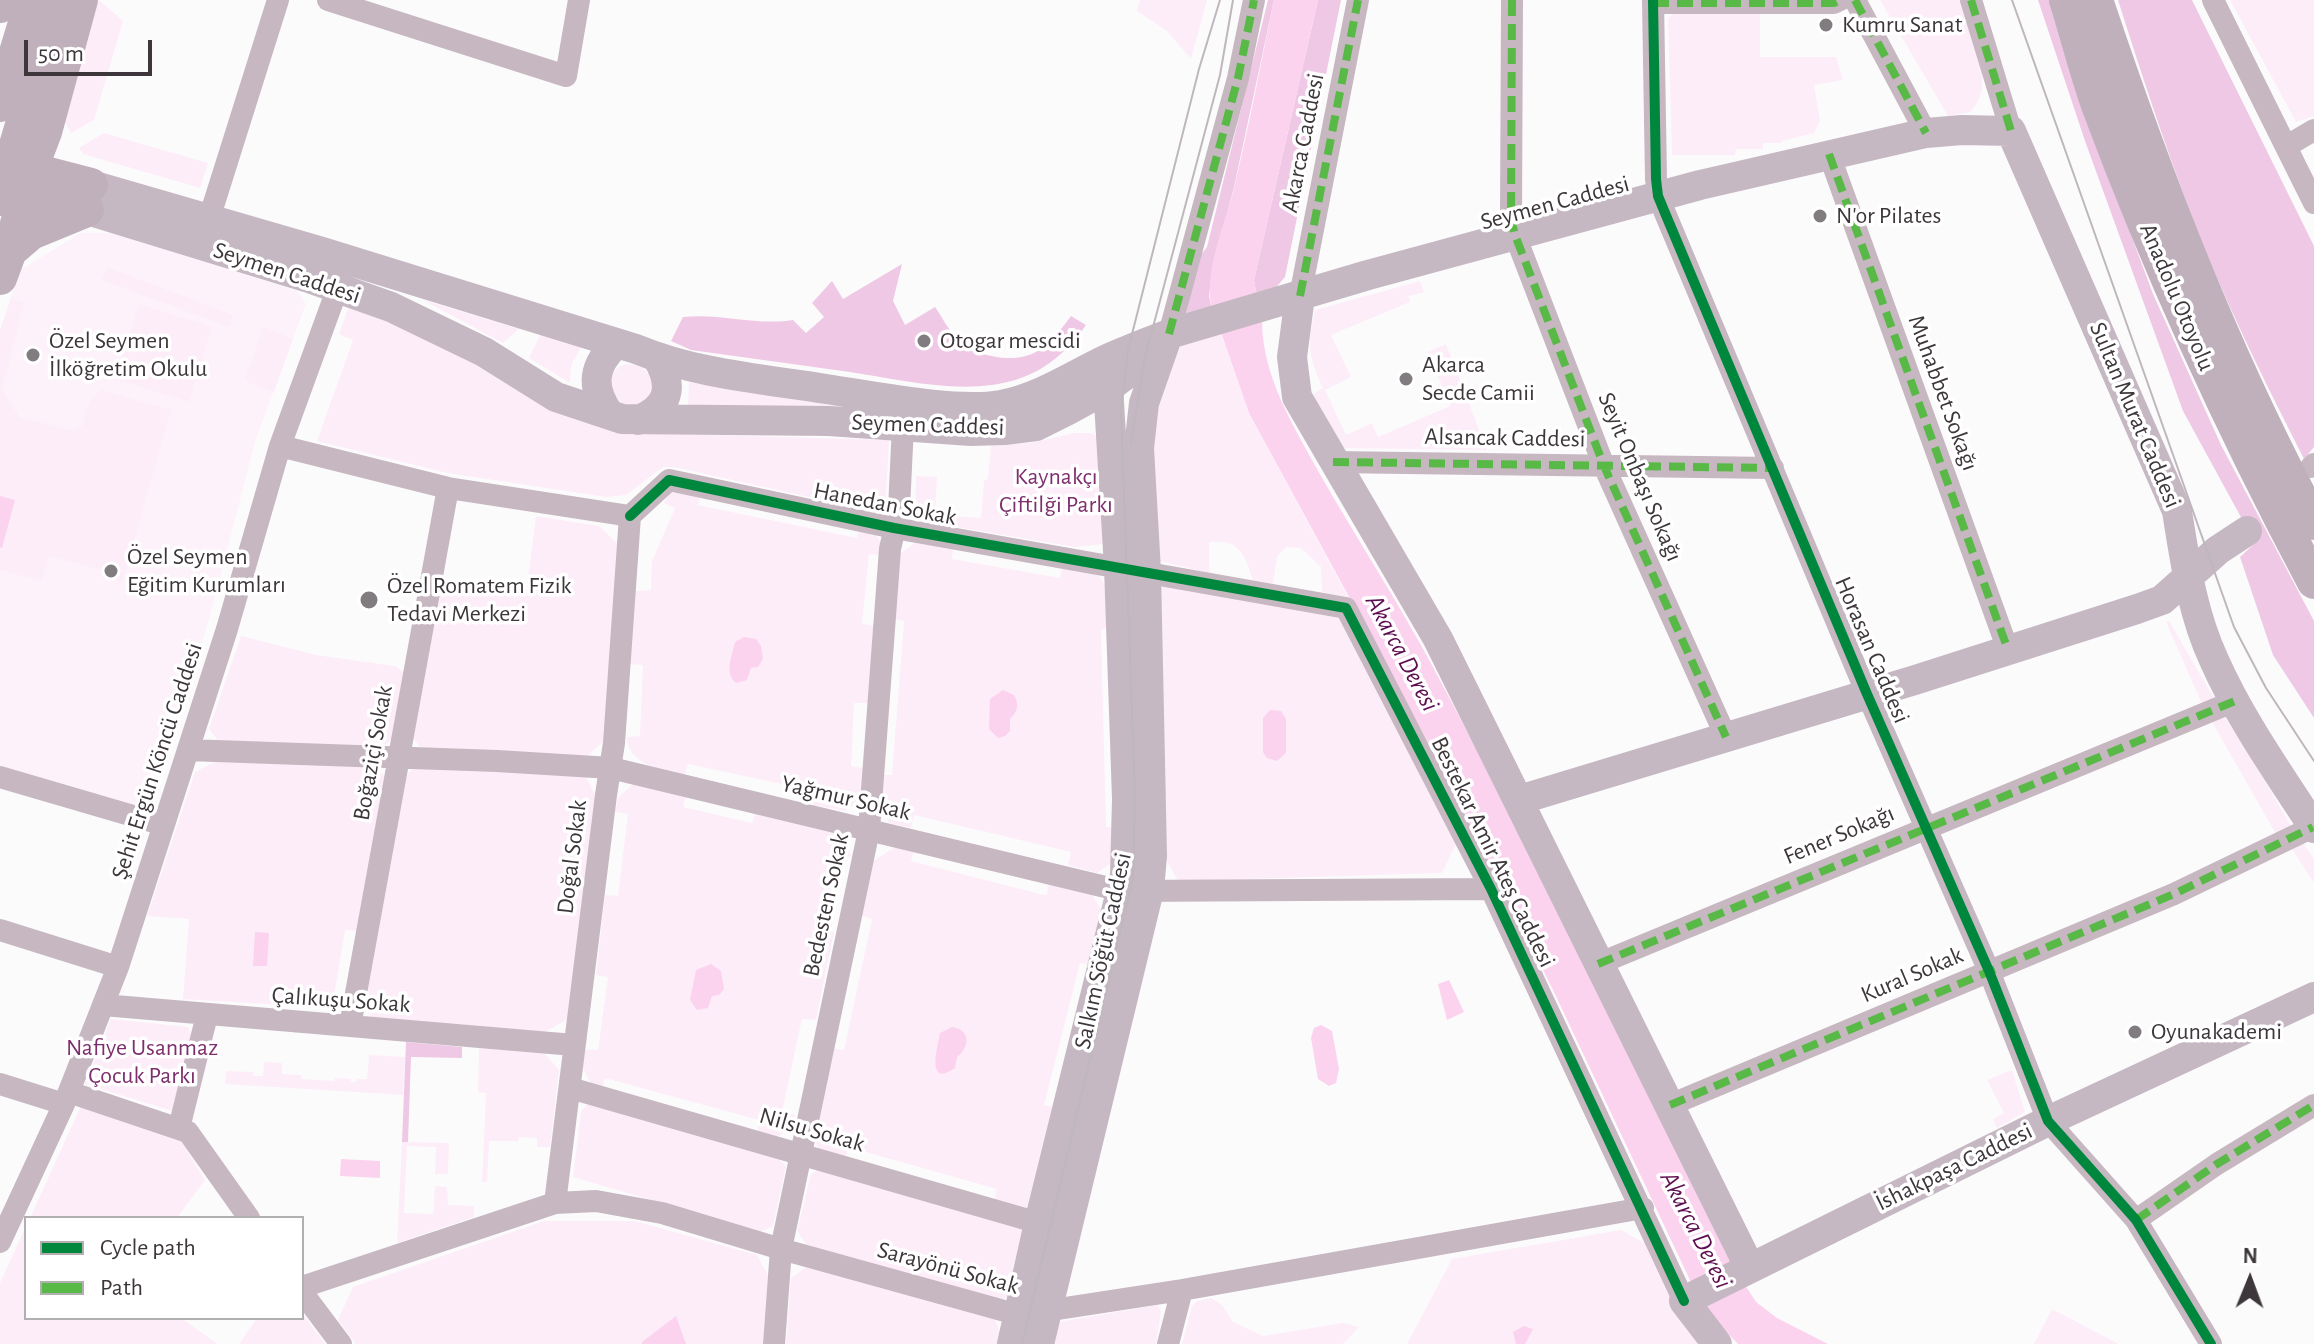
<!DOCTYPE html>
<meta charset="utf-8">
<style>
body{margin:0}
#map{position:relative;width:2314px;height:1344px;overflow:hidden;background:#fcfbfc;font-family:"Alegreya Sans",sans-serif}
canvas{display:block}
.legend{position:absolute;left:24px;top:1216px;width:280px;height:104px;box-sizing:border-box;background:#fff;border:2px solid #b1afb1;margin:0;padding:10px 14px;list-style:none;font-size:24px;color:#3d373b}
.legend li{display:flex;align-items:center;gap:16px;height:40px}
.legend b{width:40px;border:2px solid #b1afb1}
.north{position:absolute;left:2210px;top:1240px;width:80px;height:80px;-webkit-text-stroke:6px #fff;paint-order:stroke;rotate:1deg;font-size:22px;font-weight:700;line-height:32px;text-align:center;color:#3d373b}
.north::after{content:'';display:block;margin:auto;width:28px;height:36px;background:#3d373b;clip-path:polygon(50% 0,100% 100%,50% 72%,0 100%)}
.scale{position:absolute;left:24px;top:40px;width:128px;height:36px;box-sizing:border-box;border:4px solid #3d373b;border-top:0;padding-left:10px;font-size:24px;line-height:28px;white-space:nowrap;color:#3d373b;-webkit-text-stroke:6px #fff;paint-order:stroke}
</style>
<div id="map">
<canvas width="2314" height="1344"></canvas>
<ul class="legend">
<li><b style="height:10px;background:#00873e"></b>Cycle path</li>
<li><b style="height:10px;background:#58b947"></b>Path</li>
</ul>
<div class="north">N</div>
<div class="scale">50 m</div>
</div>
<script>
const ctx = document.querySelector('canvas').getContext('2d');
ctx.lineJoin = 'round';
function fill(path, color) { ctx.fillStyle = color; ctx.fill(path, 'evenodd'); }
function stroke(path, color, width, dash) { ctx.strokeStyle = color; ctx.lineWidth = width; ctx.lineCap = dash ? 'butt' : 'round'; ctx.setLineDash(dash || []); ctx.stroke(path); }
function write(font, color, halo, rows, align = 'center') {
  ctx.font = font + ' "Alegreya Sans",sans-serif'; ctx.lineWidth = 7; ctx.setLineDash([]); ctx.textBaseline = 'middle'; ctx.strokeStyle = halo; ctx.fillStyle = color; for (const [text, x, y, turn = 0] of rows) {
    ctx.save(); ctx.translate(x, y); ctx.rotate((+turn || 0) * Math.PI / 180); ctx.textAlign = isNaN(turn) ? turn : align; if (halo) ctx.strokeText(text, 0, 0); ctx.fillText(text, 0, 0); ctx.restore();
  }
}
fill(new Path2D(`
 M81,233h39l177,58 9,13 -50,135 -48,184 -62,190 -146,-43v-440l20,-60z`), '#fdf2fa');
fill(new Path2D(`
 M99,0l24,21 -29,99 -23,13 -8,-14z
 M1140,0h67l-16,59 -24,-28 -30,-20z
 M1880,0h80c10,31 39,86 10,112l-22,4z
 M2230,0h84v116l-18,6z
 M1760,9v48h76l7,23 -29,5 6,36 -6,12 -32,8v2h-19v6h-27l-1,6h-63l-4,-137 9,-7z
 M104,133l104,30 -8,25 -117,-34 -4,-6z
 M107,267l126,48 -4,12 -127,-47z
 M1420,281l4,11 -15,4 1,6 -79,33 20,42 -26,13 21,45 26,-12 6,14 72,-31 -22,-54 18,-8 41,106 -150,-2 -24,-54 10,-6c-15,-32 -16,-44 -8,-78z
 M11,299l13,3 -22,88 17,27 54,14 9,-5 7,-24 12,-12 70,20 -49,173 -5,-2 1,-7 -69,-18 -8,25 -41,-11v-240z
 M423,300l96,29 -16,14z
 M139,304l73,23 -23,75 -73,-23z
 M349,306l35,12 256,115 249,7 -4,74 -211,-47h-11l-37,28 -20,2 -159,-24 -130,-32 36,-101 -14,-6z
 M264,327l29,12 -19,53 -23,-8 -6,-5z
 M1221,332l28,81 99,184 -26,-5 -1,-25 -20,-19 -15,-1 -9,10 -4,27 -20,-4c-8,-24 -13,-42 -44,-38v31l-49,-12 -16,-113 31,-102z
 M541,333l41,13 -11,19 -1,18 -41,-25z
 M627,364c17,1 22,8 27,22l-9,21h-30l-7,-30 12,-11z
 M689,382l229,37 -230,-13z
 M1074,433h18l14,9 -3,102 -28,3 -160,-27 1,-44 21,1 -2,38 46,3 3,-38 4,-1 3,-35 39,-1z
 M670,489l30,6 -2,10 159,33 2,-11 14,4 9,13v11l-13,-1 -7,70 14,2 -5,77h-17l-3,63 16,3 -2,25 -19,17 -33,-6 1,-14 -126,-27 -3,11c-22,-5 -57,-10 -58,-38l13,-1 3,-71 -13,-1 4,-73 17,-1 1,-29 23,-53 -11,-5z
 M536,516l63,10 19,18 -14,197 -17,15 -163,-5 -14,-16 28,-153 88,12z
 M915,543l38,6 -1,10 108,19 2,-11 35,6 11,16 2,39 -9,1 5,198 12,1 -7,35 -14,10 -29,-8 3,-13 -157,-37 -3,13 -22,-5 -11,-20 3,-28h11l12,-154 -11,-2 4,-63z
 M1165,584l174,34 117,226 -14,29 -264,8 -19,-35 -6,-249z
 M2169,621l46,79 -13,4 -36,-82z
 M241,636l75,19 79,11 11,8 -13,65 -14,10 -160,-7 -10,-13z
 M2227,716l64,110 -15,8 -64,-112z
 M217,761l156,4 11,11 -26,155 -13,-1 -13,78 -149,-9 6,-80 -42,-3 48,-144z
 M415,767l168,4 12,24 -27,224 -23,13 -172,-14 -11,-12 41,-228z
 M634,783l52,12 -3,12 69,16 4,-12 86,21 9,25 -14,-1 -15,73 12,3 -18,88 -14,-1 -20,93 13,3 -3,12 -16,11 -19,-5 2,-13 -154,-42 -3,11 -10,-3 -9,-18 2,-18h13l10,-73 -12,-2 9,-80 13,1 10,-82 -13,-2 3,-14z
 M2303,843l11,16v24l-22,-34z
 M897,846l17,4 -3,11 133,34h3l2,-14 41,10 13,22 -11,51 -12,-1 -36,142 13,3 -24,99 -10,5 -29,-9 3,-14 -149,-42 -3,13 -24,-7 -10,-19 18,-86 15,2 28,-131 -12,-4 13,-54z
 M111,1019l77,8 4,11 -20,73 -87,-27z
 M479,1048l65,5 15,17 -9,77h-13v-9l-18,-1 -1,4h-29l-2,41h-5l4,-89 -8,-1z
 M369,1055l36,2 -2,38 -178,-11 1,-13 27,1v4h10l1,-14 18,1v11l19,1v4l33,2 1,-3 16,1v3h5l1,-3h10z
 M2012,1070l13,42 -28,16 -4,-9 11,-6 -17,-33z
 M588,1103l184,50 14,13 -13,60 -13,6 -187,-55 8,-65z
 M81,1106l98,32 26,42 -28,38h-147z
 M402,1142l47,1 -1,31h-13l1,-27 -29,-1 -3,67 29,1 2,-28 12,1 1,18 26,1v11l-77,26z
 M822,1167l196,58 11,12 -13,55 -17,9 -192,-56 -10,-14 14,-57z
 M544,1221h91l122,34 11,21 -5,68h-407l-18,-24 15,-33z
 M26,1226v92h155l37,26h-218v-61z
 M1621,1230l25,14 56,100h-295l45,-85z
 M806,1267l189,53 10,24h-219l5,-66z
 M1211,1298l11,7 11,17 30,14 80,-13 16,4 -16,17h-161l10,-38 5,-5z
 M1158,1305l3,7 -5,32h-108l4,-21z
 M2052,1309l67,35h-85z
 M302,1313l23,31h-86l18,-26h45z`), '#fdedf8');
fill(new Path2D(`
 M1268,0h6l-40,187 -22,83 -3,26 3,13 -24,6 -2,-2 13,-56 8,-10z
 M1318,0h23l-56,277 -12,14 -16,5 -3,-16z
 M2038,0h12l34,109 69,185 68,151 93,176v97l-41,-63 -33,-98 15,-14 -72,-132 -98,-270z
 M2118,0h74l122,246v201l-10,12c-34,-67 -68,-135 -97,-205 -34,-83 -62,-169 -89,-254z
 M902,264l-9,37 12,24 30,-18c7,10 13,22 21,31 19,20 64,28 86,10 11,-8 21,-21 29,-32l15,9c-17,24 -37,43 -65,53 -53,19 -118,2 -171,-6 -53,-7 -106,-15 -159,-22l-20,-9 12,-24c37,-4 74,9 110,3l13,13 18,-16 -12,-14 20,-22 11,18z
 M406,1042l56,5v11l-51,-1 -3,85h-6z`), '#eec8e4');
fill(new Path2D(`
 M1274,0h44l-64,280 3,16 -45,13c-9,-38 13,-84 22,-121 15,-62 27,-125 40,-188z
 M1262,320c0,57 32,107 59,156 37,65 78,127 113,193 107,199 204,403 304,605l18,28 21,16 51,26h-90l-24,-25 -17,-24 -143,-303 -112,-224 -193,-355 -28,-81z
 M0,496l15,4 -13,48 -2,-1z
 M744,637l12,2 5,7 2,13 -5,8 -7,1 -4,12 -11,3c-12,-10 -4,-27 -1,-41z
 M1003,690l11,5c6,10 3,17 -4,24v12l-5,5 -7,2 -9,-9 1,-30z
 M1270,710l11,1 5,8v34l-9,8 -10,-3 -4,-6v-34z
 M255,932l14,1 -2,33h-14z
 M711,964l10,7 3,18 -5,6 -7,1 -4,12 -11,2 -7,-10 6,-30z
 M1449,980l15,32 -17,8 -9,-36z
 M1321,1025l11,6 7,38 -3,14 -7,3 -11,-7 -7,-41 3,-10z
 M952,1027c19,3 18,20 5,30l-2,11c-30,21 -17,-23 -15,-35z
 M341,1159l39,2v17l-40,-2z
 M676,1316l10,28h-44v-2z
 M1524,1326l9,3 -8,15h-9l-3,-12z`), '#fbd3ef');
stroke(new Path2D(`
 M328,0l238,76 13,-76
 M1512,0l-1,219 4,16 89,231 122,271
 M1653,0l3,179 2,17 7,17 202,481 122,277 59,150 88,99 75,124
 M1855,0l71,133
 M1971,0l40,131
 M2213,0l101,203
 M1653,3h181l6,-3
 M2287,146l27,-16
 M1829,154l179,496
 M209,219l69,-219
 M1300,296l58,-296
 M1169,334l69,-256 16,-78
 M280,446l168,42 182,28
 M1333,462l440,6
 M2311,467l3,-3
 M630,516l39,-36 225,48 452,80 145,281 193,412
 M188,750l309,11 114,7 511,123 369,-2
 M0,777l164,48
 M0,930l118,37
 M1598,964l637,-263
 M103,1005l471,40
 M350,1026l98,-538
 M0,1084l64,20
 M570,1088l469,135
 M69,1092l119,40 61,86
 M1670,1105l504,-211 139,-67
 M179,1128l28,-113
 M555,1203l51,-408 8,-52 16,-227
 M2136,1220l81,-56 97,-59
 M0,1242l64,-138 54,-137 109,-338 53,-183 58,-159
 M302,1287l253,-84 41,-2 66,12 119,36 238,66 163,-25 461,-82
 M302,1292l39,52
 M774,1344l7,-95 88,-419 21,-281 9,-40 4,-84
 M1168,1344l14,-54`), '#c6b7c1', 22);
stroke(new Path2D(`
 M91,185l231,67 314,97c60,25 127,30 190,40 48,7 129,24 175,16 40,-8 70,-29 106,-46 20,-9 41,-17 62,-25l199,-59 332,-90 226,-52 36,-3 49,1 166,380c8,50 15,102 37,149 26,59 65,114 100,168
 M87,210l225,69 79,28 93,45 72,45 66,22 207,2 142,10 33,-1 32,-4 32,-16 40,-22 55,-41
 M1300,296l-8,61 5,40 141,242 305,615 4,15
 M609,414c-18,-26 -17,-47 6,-69
 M638,420c31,-12 36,-33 20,-61
 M1519,800l396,-120 222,-71 25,-9 56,-50 29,-19
 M1012,1344l27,-121 86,-348 2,-76 -8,-232 -12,-198
 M1039,1344l110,-454 3,-34 -6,-285 -7,-123 5,-45 21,-60
 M1717,1344l-33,-43 364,-180 266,-124`), '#c6b8c3', 30);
stroke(new Path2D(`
 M2066,0c11,35 20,71 32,105 61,164 134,323 216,477
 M2096,0c60,179 128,356 218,523
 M0,6l2,-6
 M0,105l32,-105
 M10,164l81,21
 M2,188l85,22
 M10,251l21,-18 56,-23
 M0,278l10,-27 21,-82 14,-37 36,-132`), '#c0b0bc', 34);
stroke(new Path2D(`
 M2012,0l222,627 32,61 48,73
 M1131,444l13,-83 76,-286 13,-75
 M1022,1344l111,-465 2,-83 -14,-385 7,-61 71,-281 21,-69`), '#beb7bc', 2);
stroke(new Path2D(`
 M0,199l59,-199`), '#c0b0bc', 34);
stroke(new Path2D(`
 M1512,0l-1,219 4,16 89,231 122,271
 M1855,0l71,133
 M1971,0l40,131
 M1653,3h181l6,-3
 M1829,154l179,496
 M1300,296l58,-296
 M1169,334l69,-256 16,-78
 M1333,462l440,6
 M1598,964l637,-263
 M1670,1105l504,-211 139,-67
 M2136,1220l81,-56 97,-59`), '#58b947', 8, [16, 8]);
stroke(new Path2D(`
 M1653,0l3,179 2,17 7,17 202,481 122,277 59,150 88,99 75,124
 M630,516l39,-36 225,48 452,80 145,281 193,412`), '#00873e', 10);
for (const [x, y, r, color] of [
 [1826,25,8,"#807c7f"],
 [1820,216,8,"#807c7f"],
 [924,341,8,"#807c7f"],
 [33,355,8,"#807c7f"],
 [1406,379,8,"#807c7f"],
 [111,571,8,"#807c7f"],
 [369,600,10,"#807c7f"],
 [2135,1032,8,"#807c7f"]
]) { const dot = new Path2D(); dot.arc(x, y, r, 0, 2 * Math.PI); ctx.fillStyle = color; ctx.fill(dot); stroke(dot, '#fff', 3); }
write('24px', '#3d373b', '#fff', [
 ["Kumru Sanat",1842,25],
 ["N'or Pilates",1836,216],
 ["Özel Seymen",49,341],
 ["İlköğretim Okulu",49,369],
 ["Otogar mescidi",940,341],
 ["Akarca",1422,365],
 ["Secde Camii",1422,393],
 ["Özel Seymen",127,557],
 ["Eğitim Kurumları",127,585],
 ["Özel Romatem Fizik",387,586],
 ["Tedavi Merkezi",387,614],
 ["Oyunakademi",2151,1032]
], 'left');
write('24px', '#3d373b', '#fff', [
 ["Akarca Caddesi",1303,143,-79],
 ["Seymen Caddesi",1555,203,-15],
 ["Seymen Caddesi",287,273,18],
 ["Anadolu Otoyolu",2177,297,67],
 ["Muhabbet Sokağı",1943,393,70],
 ["Sultan Murat Caddesi",2135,415,67],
 ["Seymen Caddesi",928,425,2],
 ["Alsancak Caddesi",1505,438,1],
 ["Seyit Onbaşı Sokağı",1640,477,67],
 ["Hanedan Sokak",885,504,11],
 ["Horasan Caddesi",1872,650,67],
 ["Boğaziçi Sokak",373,753,-80],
 ["Şehit Ergün Köncü Caddesi",157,761,-72],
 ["Yağmur Sokak",846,798,13],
 ["Fener Sokağı",1839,835,-23],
 ["Bestekar Amir Ateş Caddesi",1493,852,64],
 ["Doğal Sokak",572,857,-83],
 ["Bedesten Sokak",826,905,-78],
 ["Salkım Söğüt Caddesi",1103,951,-78],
 ["Kural Sokak",1912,975,-23],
 ["Çalıkuşu Sokak",341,1000,4],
 ["Nilsu Sokak",812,1130,16],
 ["İshakpaşa Caddesi",1954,1167,-26],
 ["Sarayönü Sokak",948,1268,15]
]);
write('24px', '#7d2e6c', '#fff', [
 ["Kaynakçı",1056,477],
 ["Çiftilği Parkı",1056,505],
 ["Nafiye Usanmaz",142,1048],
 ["Çocuk Parkı",142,1076]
]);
write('italic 26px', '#5e0d50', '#fff', [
 ["Akarca Deresi",1402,653,62],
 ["Akarca Deresi",1696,1230,63]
]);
</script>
